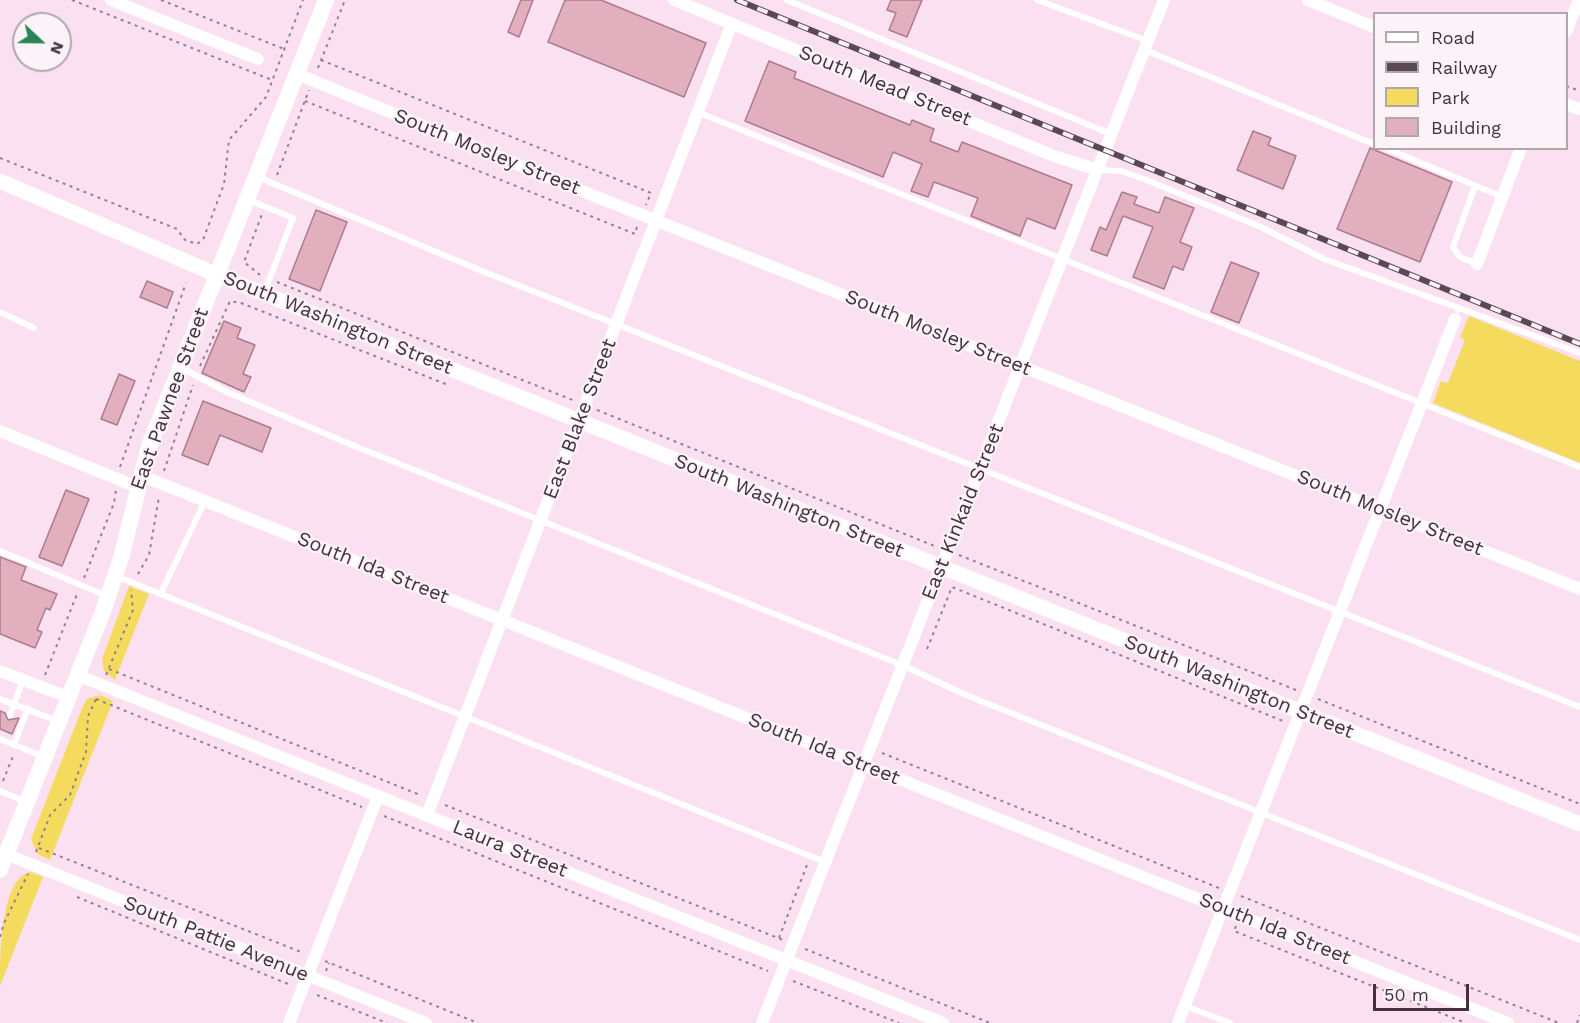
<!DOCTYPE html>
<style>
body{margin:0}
#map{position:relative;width:1580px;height:1023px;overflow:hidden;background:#fae0f1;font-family:"Work Sans",sans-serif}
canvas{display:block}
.legend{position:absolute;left:1373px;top:12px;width:195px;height:138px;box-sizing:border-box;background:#fcf3f8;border:2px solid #b2a6ad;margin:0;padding:8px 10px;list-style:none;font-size:18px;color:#42323d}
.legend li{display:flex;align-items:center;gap:12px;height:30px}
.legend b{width:30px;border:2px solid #b2a6ad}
.north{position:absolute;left:12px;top:12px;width:60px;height:60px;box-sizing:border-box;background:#fcf3f8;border:2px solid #b2a6ad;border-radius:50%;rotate:112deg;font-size:16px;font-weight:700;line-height:24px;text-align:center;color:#42323d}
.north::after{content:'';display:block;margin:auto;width:21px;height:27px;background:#2b8358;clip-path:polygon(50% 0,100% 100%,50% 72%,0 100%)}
.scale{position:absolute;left:1373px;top:984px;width:96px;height:27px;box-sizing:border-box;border:3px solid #42323d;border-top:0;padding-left:8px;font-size:18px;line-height:21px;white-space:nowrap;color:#42323d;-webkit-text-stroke:4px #fcf3f8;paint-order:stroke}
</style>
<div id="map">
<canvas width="1580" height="1023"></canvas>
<ul class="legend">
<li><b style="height:8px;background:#fff"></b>Road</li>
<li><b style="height:8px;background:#5a4955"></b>Railway</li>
<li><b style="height:16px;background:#f4db5d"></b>Park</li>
<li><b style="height:16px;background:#e1afbe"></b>Building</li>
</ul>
<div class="north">N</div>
<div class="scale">50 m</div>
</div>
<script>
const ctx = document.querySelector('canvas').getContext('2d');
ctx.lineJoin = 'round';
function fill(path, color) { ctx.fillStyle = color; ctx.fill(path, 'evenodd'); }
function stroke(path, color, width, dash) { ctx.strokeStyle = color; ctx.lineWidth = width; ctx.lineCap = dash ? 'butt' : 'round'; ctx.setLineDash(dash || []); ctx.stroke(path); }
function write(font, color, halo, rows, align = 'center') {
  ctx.font = font + ' "Work Sans",sans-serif'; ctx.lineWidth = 4.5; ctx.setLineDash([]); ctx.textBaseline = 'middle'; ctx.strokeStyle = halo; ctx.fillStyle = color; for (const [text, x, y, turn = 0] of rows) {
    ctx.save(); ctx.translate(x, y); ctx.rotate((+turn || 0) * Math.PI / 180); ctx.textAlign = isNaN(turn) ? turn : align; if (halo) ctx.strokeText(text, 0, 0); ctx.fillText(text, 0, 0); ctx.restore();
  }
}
fill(new Path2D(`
 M1469,316l111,45v102l-147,-60 8,-22 7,2 17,-43 -5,-3z
 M129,586l20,8 -34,86 -11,-9 -2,-12z
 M100,695l13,6 -63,159 -12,-6 -7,-15 52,-133 4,-7z
 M30,872l13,5 -43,109c0,-29 0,-107 30,-114z`), '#f4db5d');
const building = new Path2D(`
 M521,0h12l-14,37 -11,-5z
 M565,0h36l105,43 -22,54 -136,-55z
 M891,0h31l-15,37 -18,-7 7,-17 -9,-3z
 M769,61l27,11 -2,6 116,47 2,-5 22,9 -4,12 28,11 4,-10 110,43 -17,44 -28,-11 -7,18 -49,-20 7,-18 -44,-16 -6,15 -17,-6 11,-27 -29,-12 -10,25 -138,-56z
 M1253,131l18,7 -3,7 28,11 -13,33 -46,-19z
 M1370,148l82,34 -32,80 -83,-33z
 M1122,192l15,5 -3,7 25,9 6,-16 29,11 -14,34 12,5 -9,23 -10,-4 -9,23 -31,-12 20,-50 -30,-11 -16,40 -16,-6 9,-23 6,3z
 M316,210l31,12 -27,69 -31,-12z
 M1231,262l28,11 -20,50 -28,-11z
 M147,281l26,11 -6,16 -27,-11z
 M224,321l17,7 -4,10 18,7 -12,29 8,3 -7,15 -42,-19z
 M119,374l16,7 -18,44 -16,-6z
 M203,401l68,27 -9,24 -42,-17 -12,30 -26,-10z
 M66,490l23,9 -27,67 -23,-9z
 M0,557l26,10 -5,13 36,14 -7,16 -4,-2 -9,22 5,2 -7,16 -35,-14z
 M0,711l5,2 3,7 11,-2 -7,16 -12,-5z`);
fill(building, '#e1afbe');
stroke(building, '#ab7c8b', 1.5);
stroke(new Path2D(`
 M72,0l200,80
 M161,0l123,49
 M321,60l330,133 -5,12
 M318,68l27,-68
 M1566,86l14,5
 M305,101l330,133 2,-7
 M0,158l177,71 8,11 12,4 6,-4 21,-56 5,-44 37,-43 37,-97
 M277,175l32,-85
 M260,275l-16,-13 18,-48
 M277,282l298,119
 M200,366l30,-65 11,2 207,82
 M597,410l340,137
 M120,467l66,-184
 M164,471l29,-86
 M959,555l337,135
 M138,574l11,-19 10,-58
 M84,578l30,-75 2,-13
 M927,649l25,-62 331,134
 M109,669l311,126
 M45,675l32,-81
 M106,675l27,-65 -2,-20
 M96,699l266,108
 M1318,699l262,105
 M882,753l337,135
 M3,781l10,-25
 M445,805l338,135
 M384,816l384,155
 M39,848l262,104
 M36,852l14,-37 20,-20 16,-43 2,-36 9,-19
 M1241,896l318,127
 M77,897l211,87
 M1236,926l-2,5 232,92
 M0,937l4,-14 24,-49
 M779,938l28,-73
 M805,949l185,74
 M325,961l153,62
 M326,971l3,-8
 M793,981l106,42
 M317,995l70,28
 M1577,1023l3,-8`), '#95818e', 2, [3, 4.5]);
stroke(new Path2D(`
 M787,0l324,134
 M1037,0l111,41
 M1145,50l229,94
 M697,112l883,355
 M1385,148l118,49
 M1097,170l24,1 23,8 117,48 63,32 135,49
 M258,177l219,92 1103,438
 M1475,186l-22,61 7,10 17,7
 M249,200l44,18 -29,75
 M1458,310l1,-2 121,45
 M0,312l34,16
 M182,368l45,24 125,53 550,220 64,30 614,245
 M0,551l107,45
 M116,576l709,286
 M161,593l44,-92
 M0,699l58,22
 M10,715l13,-35
 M0,739l44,18
 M14,745l14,-37
 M0,791l26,11
 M1185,1006l45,17`), '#fff', 6);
stroke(new Path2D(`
 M111,0l147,59
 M674,0l380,156 43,14
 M1308,0l66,27
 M1566,32l13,-32
 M297,74l300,123 983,392
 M1566,104l14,5
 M1477,264l44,-116
 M0,431l137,56
 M140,475l1368,548
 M0,671l68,26
 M77,675l866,348
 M427,815l305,-792
 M6,854l420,169
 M289,1023l89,-227
 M762,1023l402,-1023
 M1178,1023l277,-704`), '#fff', 12);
stroke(new Path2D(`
 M0,181l215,93 1365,550`), '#fff', 15);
stroke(new Path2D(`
 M0,870l104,-261 17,-51 28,-112 177,-446`), '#fff', 16);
const rail = new Path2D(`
 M737,0l843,344`);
stroke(rail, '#5a4955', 6);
stroke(rail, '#fcf3f8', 4, [11]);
write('20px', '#42323d', '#fcf3f8', [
 ["South Mead Street",885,86,22],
 ["South Mosley Street",487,152,22],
 ["South Washington Street",338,323,22],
 ["South Mosley Street",938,333,22],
 ["East Pawnee Street",170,399,-70],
 ["East Blake Street",580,419,-69],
 ["South Washington Street",789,506,22],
 ["East Kinkaid Street",963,512,-68],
 ["South Mosley Street",1390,513,22],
 ["South Ida Street",373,568,22],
 ["South Washington Street",1239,687,22],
 ["South Ida Street",824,749,22],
 ["Laura Street",510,849,22],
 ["South Ida Street",1275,929,22],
 ["South Pattie Avenue",216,939,22]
]);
</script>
